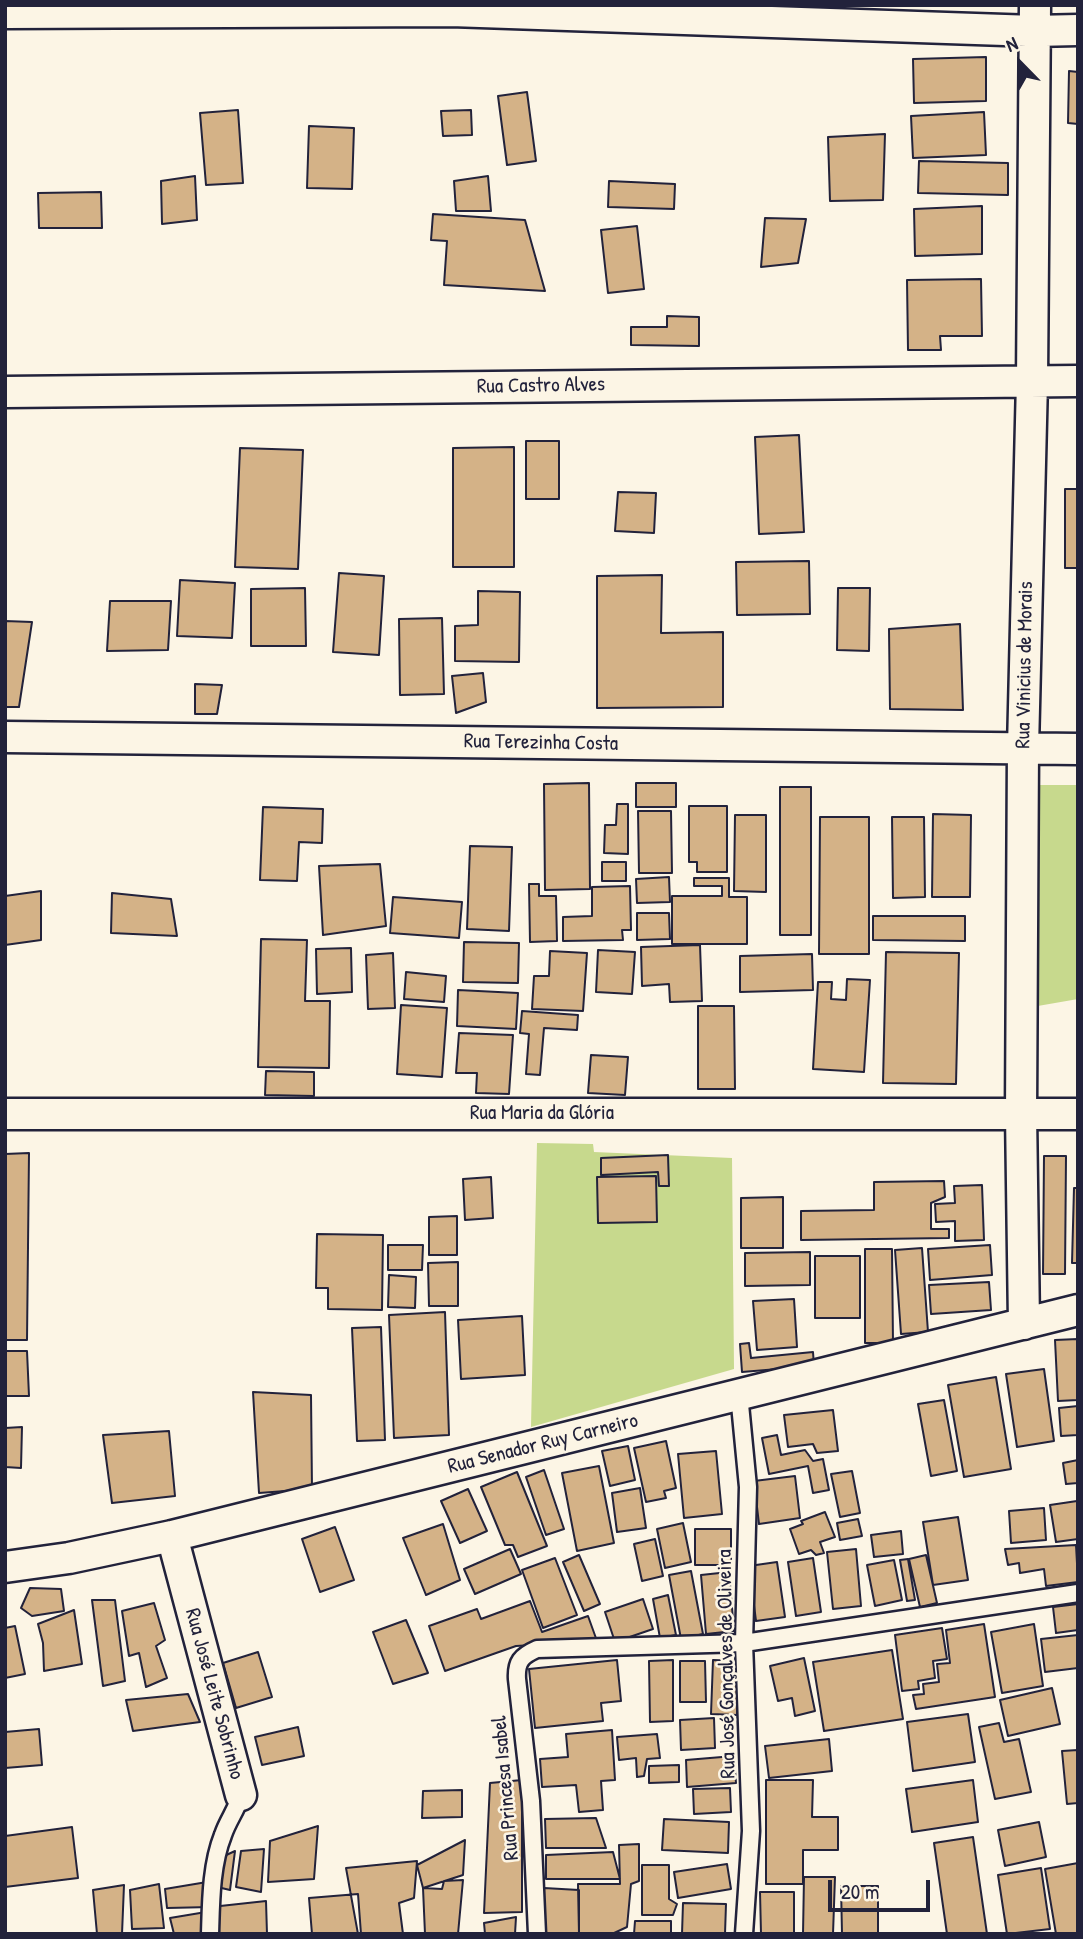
<!DOCTYPE html>
<meta charset="utf-8">
<style>
body{margin:0}
#map{position:relative;width:1083px;height:1939px;overflow:hidden;background:#fcf5e5;font-family:"Patrick Hand",sans-serif}
canvas{display:block}
.frame{position:absolute;inset:0;border:7px solid #22223b;pointer-events:none}
.north{position:absolute;left:985px;top:28px;width:70px;height:70px;-webkit-text-stroke:5px #fcf5e5;paint-order:stroke;rotate:336deg;font-size:19px;font-weight:700;line-height:28px;text-align:center;color:#22223b}
.north::after{content:'';display:block;margin:auto;width:24px;height:32px;background:#22223b;clip-path:polygon(50% 0,100% 100%,50% 72%,0 100%)}
.scale{position:absolute;left:828px;top:1880px;width:102px;height:32px;box-sizing:border-box;border:4px solid #22223b;border-top:0;padding-left:9px;font-size:21px;line-height:24px;white-space:nowrap;color:#22223b;-webkit-text-stroke:5px #fcf5e5;paint-order:stroke}
</style>
<div id="map">
<canvas width="1083" height="1939"></canvas>
<div class="frame"></div>
<div class="north">N</div>
<div class="scale">20 m</div>
</div>
<script>
const ctx = document.querySelector('canvas').getContext('2d');
ctx.lineJoin = 'round';
function fill(path, color) { ctx.fillStyle = color; ctx.fill(path, 'evenodd'); }
function stroke(path, color, width, dash) { ctx.strokeStyle = color; ctx.lineWidth = width; ctx.lineCap = dash ? 'butt' : 'round'; ctx.setLineDash(dash || []); ctx.stroke(path); }
function write(font, color, halo, rows, align = 'center') {
  ctx.font = font + ' "Patrick Hand",sans-serif'; ctx.lineWidth = 5; ctx.setLineDash([]); ctx.textBaseline = 'middle'; ctx.strokeStyle = halo; ctx.fillStyle = color; for (const [text, x, y, turn = 0] of rows) {
    ctx.save(); ctx.translate(x, y); ctx.rotate((+turn || 0) * Math.PI / 180); ctx.textAlign = isNaN(turn) ? turn : align; if (halo) ctx.strokeText(text, 0, 0); ctx.fillText(text, 0, 0); ctx.restore();
  }
}
fill(new Path2D(`
 M1036,785h42v214l-46,8z
 M537,1143l56,1 1,8 138,6 2,211 -203,58z`), '#c7d98d');
const building = new Path2D(`
 M986,57v44l-72,2 -1,-44z
 M1069,71l9,1v52l-10,-1z
 M527,92l9,69 -29,4 -9,-69z
 M238,110l5,73 -37,2 -6,-72z
 M471,110l1,25 -29,1 -2,-25z
 M984,112l2,43 -73,3 -2,-42z
 M309,126l45,2 -2,61 -45,-1z
 M885,134l-2,66 -53,1 -2,-64z
 M919,161l89,2v32l-90,-2z
 M195,176l2,44 -35,4 -1,-43z
 M488,176l3,35h-35l-2,-30z
 M609,181l66,3 -1,25 -66,-2z
 M101,192l1,36h-63l-1,-35z
 M982,206v48l-67,2 -1,-47z
 M433,214l92,6 20,71 -101,-6 3,-44 -16,-1z
 M765,218l41,1 -8,44 -37,4z
 M637,226l7,63 -36,4 -7,-63z
 M981,279l1,57h-42l1,14h-33l-1,-70z
 M667,316l32,1v29l-68,-1v-18h36z
 M799,435l5,97 -45,2 -4,-97z
 M526,441h33v58h-33z
 M514,447v120h-61v-119z
 M240,448l63,2 -5,119 -63,-2z
 M1065,489h13v79h-13z
 M618,492l38,1 -2,40 -39,-2z
 M809,561l1,53 -73,1 -1,-53z
 M339,573l45,3 -5,79 -46,-3z
 M662,575l-1,58 62,-1v75l-126,1v-132z
 M180,580l55,3 -3,55 -55,-2z
 M305,588l1,58h-55v-57z
 M838,588h32l-1,63 -32,-1z
 M478,591l42,1 -1,70 -64,-1v-35l23,-1z
 M110,601h61l-3,49 -61,1z
 M442,618l2,76 -44,1 -1,-76z
 M5,621l27,1 -13,85h-14z
 M960,624l3,86 -73,-1 -1,-80z
 M483,673l3,29 -30,11 -4,-37z
 M195,684l27,1 -5,29h-22z
 M589,783l1,106 -45,1 -1,-106z
 M636,783h40v24h-40z
 M780,787h31v148h-31z
 M617,804h11v50l-24,-1 1,-28h11z
 M689,806h38v66h-30v-10h-8z
 M263,807l60,2 -1,34 -23,-1 -2,39 -37,-1z
 M638,811h33l1,62h-33z
 M933,814l38,1 -1,82h-38z
 M735,815h31v77l-32,-1z
 M820,817h49v137h-50z
 M892,817h32l1,80 -32,1z
 M470,846l42,1 -3,84 -42,-2z
 M602,862h24v19h-24z
 M380,864l6,62 -63,9 -4,-69z
 M669,877l1,25 -33,1 -1,-24z
 M694,878h35v19h18v47h-75v-48h50v-10h-28z
 M529,884h10v12h17l1,45 -27,1z
 M630,886l1,44h-9l1,10 -60,1v-24l29,-1v-29z
 M41,891v49l-36,5v-49z
 M112,893l59,6 6,37 -66,-3z
 M393,897l69,5 -3,36 -69,-5z
 M637,913h32l1,26 -33,1z
 M873,916h92v25l-92,-1z
 M261,939l46,1 -2,61h25l-1,67 -71,-1z
 M464,942l55,1 -1,40 -55,-1z
 M700,945l2,56 -32,1 -1,-18 -27,2 -1,-39z
 M351,948l1,44 -35,2 -1,-45z
 M598,950l37,2 -3,42 -36,-2z
 M550,951l37,2 -4,58 -51,-2 2,-33h15z
 M886,952l73,1 -3,131 -73,-1z
 M393,953l2,55 -27,1 -2,-54z
 M812,954l1,36 -73,2v-36z
 M406,972l40,4 -2,26 -40,-3z
 M847,979l23,1 -6,92 -51,-3 5,-87h14l-1,17 15,1z
 M458,990l60,3 -2,36 -59,-3z
 M401,1005l46,3 -5,69 -45,-3z
 M698,1006h36l1,83h-37z
 M522,1011l56,4 -1,15 -33,-2 -4,47 -14,-1 3,-40 -9,-1z
 M459,1033l54,2 -4,59 -33,-1 1,-20h-21z
 M591,1055l37,2 -3,38 -37,-2z
 M266,1071l48,1v24l-49,-1z
 M29,1153l-2,187h-22v-186z
 M668,1155l1,31h-10l-1,-14 -57,3v-17z
 M1044,1156h22l-1,118h-22z
 M656,1176l1,46 -59,1 -1,-46z
 M491,1177l2,41 -28,2 -2,-41z
 M944,1181l1,16 -14,6v26h18v9l-148,2v-29l73,-1v-28z
 M982,1185l2,55 -29,1v-20l-19,1 -1,-18 20,-1 -1,-17z
 M1074,1188h4v75h-6z
 M783,1197v51h-42v-50z
 M457,1216v39h-28v-38z
 M317,1234l66,1 -1,75 -54,-1v-21h-12z
 M388,1245h35l-1,25h-34z
 M990,1245l2,30 -62,5 -2,-31z
 M922,1248l6,84 -27,2 -6,-84z
 M865,1249h27l1,94h-28z
 M810,1252v33l-65,1v-33z
 M815,1256h45v62h-45z
 M458,1262v44h-29l-1,-43z
 M389,1275l27,2 -1,31 -27,-1z
 M989,1282l2,28 -60,4 -2,-29z
 M794,1299l3,48 -40,3 -4,-49z
 M445,1312l4,123 -55,3 -5,-123z
 M522,1316l3,59 -64,4 -3,-59z
 M381,1327l4,113 -28,1 -5,-113z
 M1078,1339v61l-20,1 -3,-61z
 M749,1343l2,15 62,-6 1,14 -72,6 -2,-28z
 M5,1351h22l2,45h-24z
 M1044,1369l10,72 -37,6 -11,-73z
 M996,1377l15,92 -47,8 -16,-92z
 M253,1392l58,3 1,94 -53,4z
 M944,1400l13,71 -26,5 -13,-72z
 M1078,1406v29l-17,1 -2,-28z
 M833,1410l5,41 -21,2 -4,-9 -25,3 -4,-32z
 M22,1427l-1,41 -16,-1v-39z
 M169,1431l6,65 -63,7 -9,-68z
 M777,1435l4,20 24,-5 8,11 10,-2 6,31 -16,3 -5,-27 -39,8 -7,-36z
 M666,1441l10,47 -12,3 2,7 -20,4 -12,-54z
 M628,1446l7,34 -25,6 -8,-35z
 M716,1451l6,63 -38,4 -6,-64z
 M1078,1460v23l-12,1 -3,-21z
 M599,1466l15,77 -37,8 -15,-78z
 M544,1470l20,59 -18,6 -20,-58z
 M852,1471l8,42 -20,4 -9,-43z
 M517,1472l30,74 -29,11 -5,-12h-8l-24,-58z
 M795,1476l5,42 -41,6 -5,-43z
 M640,1488l6,40 -29,4 -5,-39z
 M468,1489l19,42 -27,12 -19,-42z
 M1077,1501l1,38 -22,3 -6,-37z
 M1044,1508l2,32 -35,3 -2,-32z
 M825,1512l10,25 -15,5 4,11 -8,2 -5,-5 -12,4 -9,-25 13,-5 -2,-3z
 M958,1517l10,63 -35,5 -10,-63z
 M858,1519l4,17 -22,4 -3,-17z
 M683,1523l8,39 -26,6 -8,-39z
 M443,1524l17,56 -34,15 -23,-57z
 M335,1527l19,53 -34,12 -18,-53z
 M695,1529h36v36h-36z
 M901,1531l2,23 -29,3 -3,-22z
 M655,1539l8,37 -21,5 -8,-37z
 M1076,1545l2,37 -32,4 -2,-17 -24,4 -1,-10 -11,2 -3,-16z
 M510,1549l11,25 -46,20 -11,-25z
 M856,1549l5,57 -28,3 -6,-57z
 M579,1555l21,49 -16,7 -21,-49z
 M926,1555l11,48 -17,4 -11,-48z
 M555,1558l22,57 -34,13 -21,-58z
 M813,1558l8,54 -25,4 -8,-54z
 M908,1559l7,41 -8,1 -7,-41z
 M894,1560l8,40 -27,6 -8,-41z
 M777,1562l8,55 -29,4 -7,-55z
 M691,1571l12,63 -22,5 -12,-64z
 M729,1572l5,59 -28,3 -5,-59z
 M30,1588l31,1 3,22 -32,5 -11,-8z
 M668,1595l8,40 -16,3 -7,-39z
 M643,1599l10,30 -38,13 -10,-30z
 M92,1600h23l10,81 -22,5z
 M530,1601l12,31 46,-16 9,25 -81,5 -71,25 -16,-45 48,-17 4,10z
 M154,1603l11,37 -9,6 11,32 -21,9 -7,-34 -10,3 -7,-45z
 M1078,1604v26l-22,3 -3,-26z
 M74,1610l8,54 -38,7 -1,-28 -5,-19z
 M406,1620l22,53 -35,11 -20,-52z
 M984,1624l11,73 -79,12 -3,-14 11,-1 -1,-10 16,-2 -2,-18 13,-1 -4,-33z
 M1034,1624l9,62 -41,7 -11,-61z
 M15,1626l10,48 -20,4v-50z
 M942,1628l5,31 -14,2 2,17 -17,3 1,8 -17,2 -7,-56z
 M1078,1635v33l-33,4 -4,-33z
 M892,1650l11,69 -79,12 -11,-69z
 M258,1652l14,45 -36,11 -13,-45z
 M804,1658l11,53 -20,5 -3,-18 -14,3 -8,-35z
 M617,1660l4,41 -20,2 2,18 -68,7 -6,-59z
 M673,1660v61l-23,1 -1,-61z
 M713,1660l26,1 -2,54 -26,-1z
 M680,1661h25l1,41h-26z
 M1052,1688l8,36 -52,12 -8,-36z
 M188,1694l12,28 -67,9 -7,-31z
 M968,1714l7,48 -62,9 -6,-49z
 M714,1718l1,30 -34,2 -1,-30z
 M999,1723l5,19 15,-3 12,53 -36,7 -16,-72z
 M298,1727l6,29 -42,9 -7,-28z
 M39,1729l3,36 -37,3v-36z
 M612,1730l3,50 -14,1 2,29 -24,2 -3,-27 -34,2 -2,-28 28,-2 -2,-23z
 M657,1734l3,24 -13,1 -3,17 -7,1 -1,-19 -17,2 -2,-23z
 M829,1739l3,32 -63,7 -4,-32z
 M1078,1750v53l-11,1 -5,-53z
 M734,1756l2,27 -49,4 -1,-27z
 M679,1765v17l-30,1v-17z
 M522,1780v132l-38,1 6,-130z
 M766,1780h47l-1,37h26v33h-35v34h-37z
 M973,1780l5,42 -66,10 -6,-43z
 M730,1788l1,24 -37,2 -1,-25z
 M462,1790v27l-40,1 1,-27z
 M596,1818l10,30h-60l-1,-29z
 M664,1819l65,3 -1,31 -66,-3z
 M1039,1822l7,35 -41,9 -7,-36z
 M318,1826l-4,53 -46,3 2,-41z
 M72,1827l6,51 -73,9v-51z
 M973,1837l14,97h-40l-13,-91z
 M465,1840l-2,35 -40,13 -6,-23z
 M639,1844v37l-8,3 -4,43 -15,7h-33l-1,-50h42l-1,-39z
 M264,1849l-3,43 -25,-5 5,-36z
 M235,1851l-5,39 -17,-4 9,-29z
 M613,1852l7,27h-74v-24z
 M417,1861l-3,37 -15,5 4,31h-45l-12,-66z
 M1078,1863v71h-22l-11,-65z
 M727,1864l4,25 -53,9 -4,-26z
 M642,1865h27v34l8,5 -4,11h-31z
 M1041,1868l9,61 -43,5 -9,-59z
 M804,1877h31l-2,57h-30z
 M463,1880l-5,54h-33l-2,-46 19,1 2,-8z
 M207,1882l4,25 -44,1 -2,-19z
 M159,1884l5,44 -32,1 -2,-39z
 M124,1885l-2,49h-25l-4,-44z
 M841,1886h37v48h-36z
 M544,1888l35,2v44h-35z
 M760,1892h34v42h-33z
 M358,1894l3,40h-49l-3,-36z
 M266,1901l1,33h-53l-3,-27z
 M683,1903l43,1 -1,30h-43z
 M206,1912l-1,22h-31l-4,-16z
 M516,1917l-1,17h-30l-1,-11z
 M635,1921h36v13h-37z`);
fill(building, '#d4b287');
stroke(building, '#22223b', 2);
const service = new Path2D(`
 M739,1394l9,93 -4,156 7,188 -7,103
 M210,1934c1,-32 1,-69 13,-99 5,-15 13,-24 18,-40
 M537,1934l-6,-133 -14,-122c-1,-17 4,-23 20,-30l207,-6 334,-50`);
const minor = new Path2D(`
 M5,13l446,-2 583,20 44,-1
 M5,392l1073,-11
 M5,737l1073,12
 M5,1114h1073
 M1024,1324l-3,-211 2,-365 9,-367 3,-376
 M172,1536l69,259
 M5,1567l64,-9 103,-22 906,-226`);
stroke(service, '#22223b', 21);
stroke(minor, '#22223b', 35);
stroke(service, '#fcf5e5', 16);
stroke(minor, '#fcf5e5', 30);
write('21px', '#22223b', '#fcf5e5', [
 ["Rua Castro Alves",541,386,-1],
 ["Rua Vinicius de Morais",1025,665,-89],
 ["Rua Terezinha Costa",541,743,1],
 ["Rua Maria da Glória",542,1113],
 ["Rua Senador Ruy Carneiro",543,1444,-14],
 ["Rua José Gonçalves de Oliveira",727,1664,-91],
 ["Rua José Leite Sobrinho",214,1694,75],
 ["Rua Princesa Isabel",506,1788,-95]
]);
</script>
